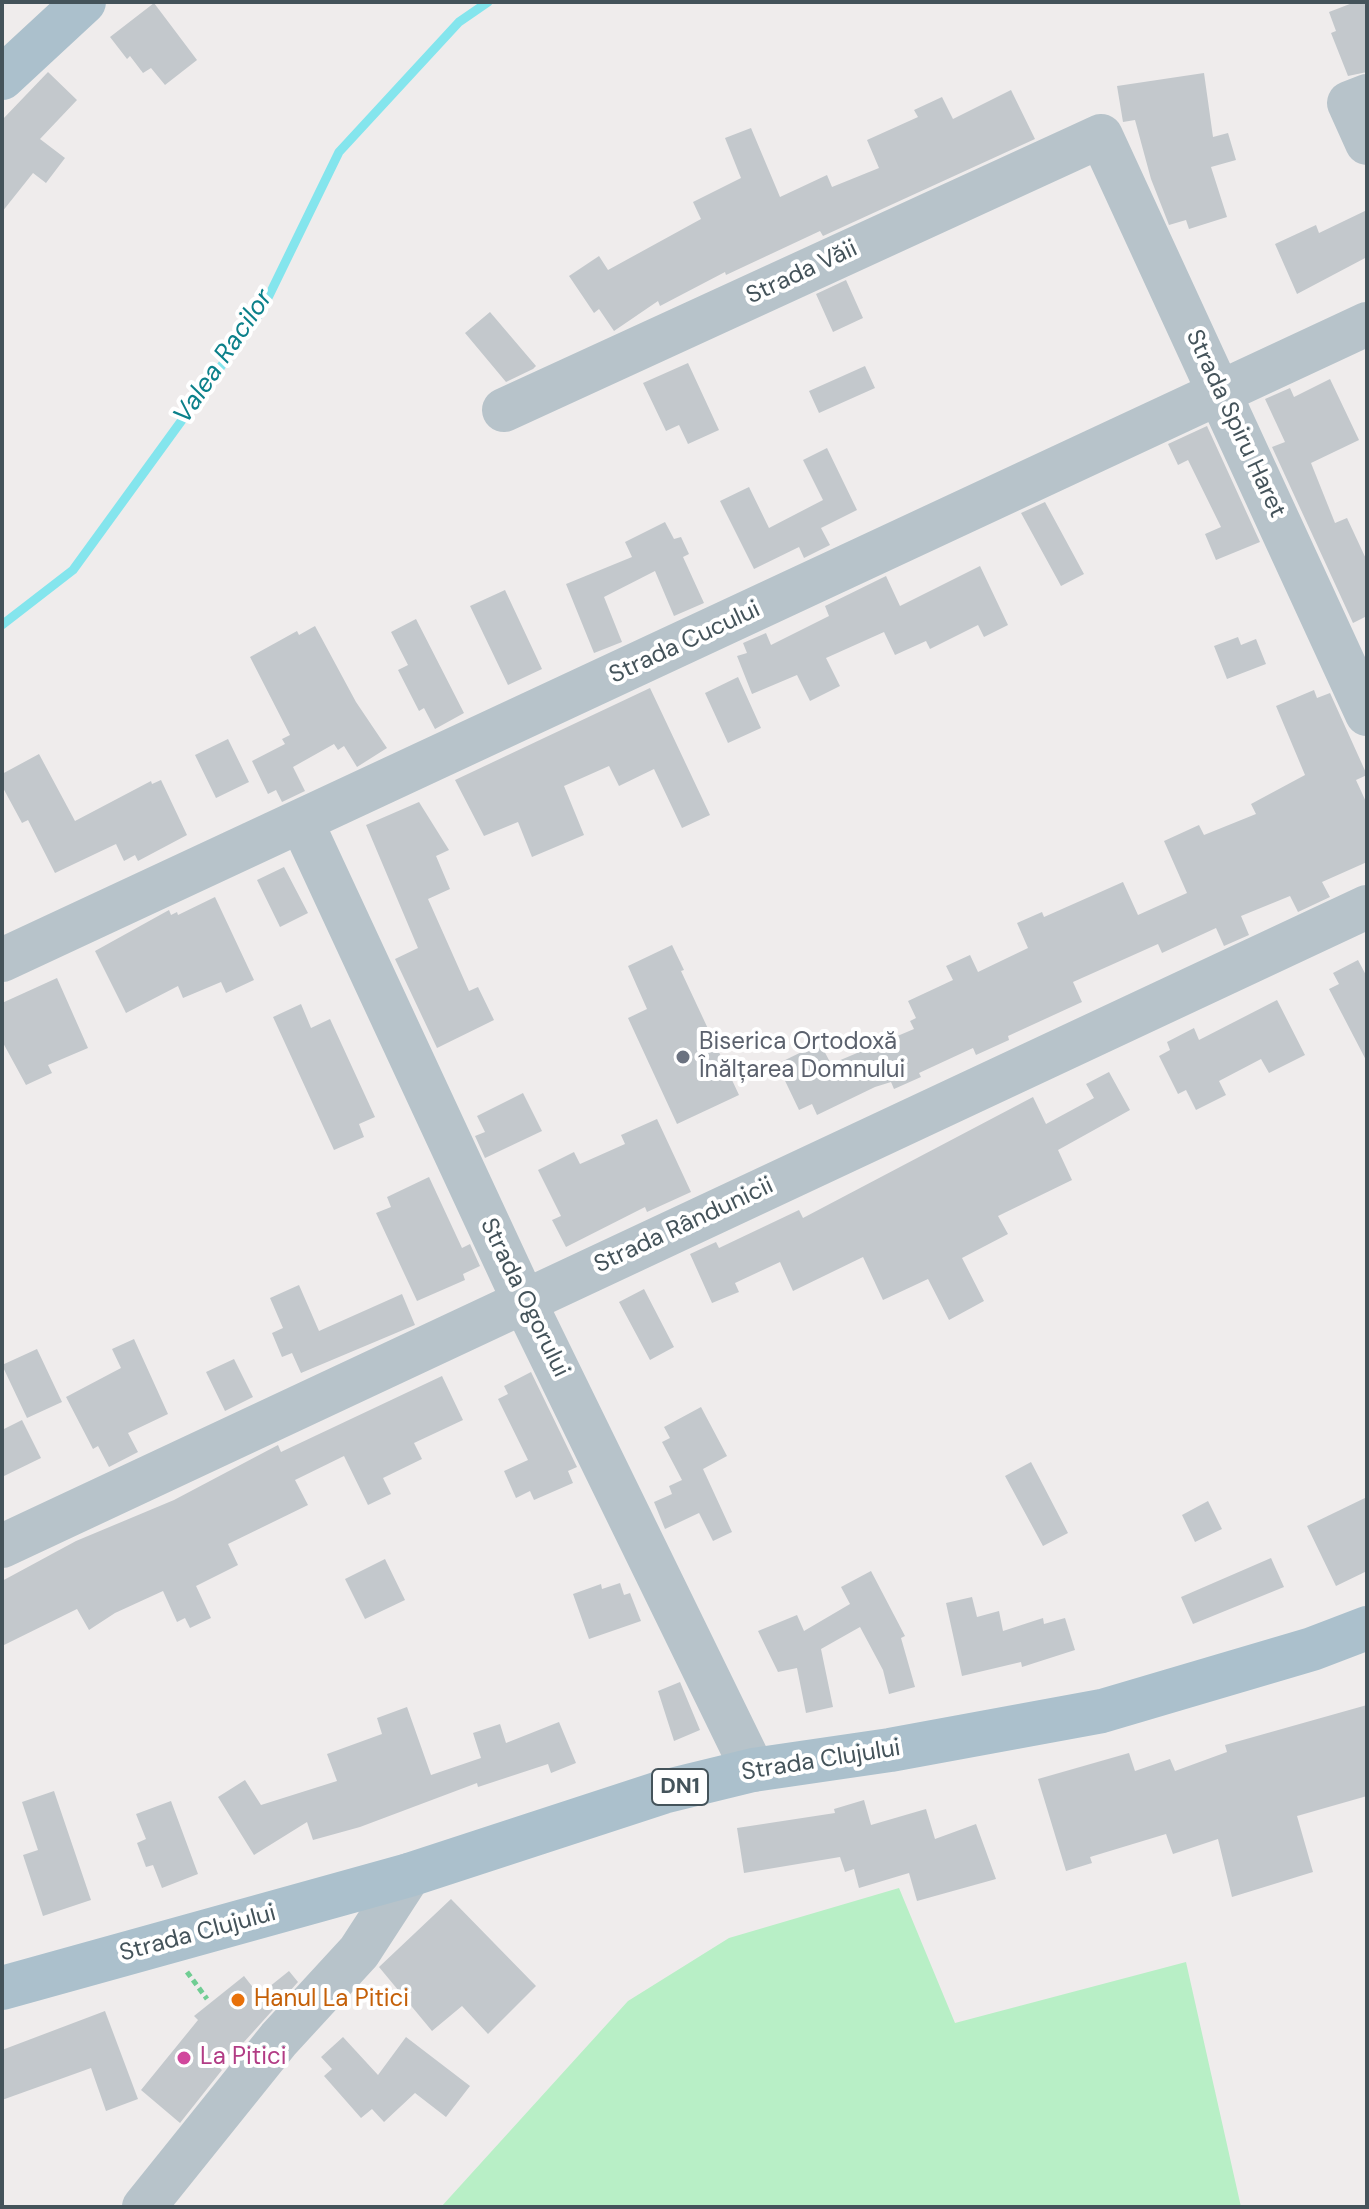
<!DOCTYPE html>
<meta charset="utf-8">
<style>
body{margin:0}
#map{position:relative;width:1369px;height:2209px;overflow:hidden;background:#efecec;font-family:"DM Sans",sans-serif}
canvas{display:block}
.frame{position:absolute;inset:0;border:4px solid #44535a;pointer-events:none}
</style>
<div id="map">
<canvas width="1369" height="2209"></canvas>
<div class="frame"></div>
</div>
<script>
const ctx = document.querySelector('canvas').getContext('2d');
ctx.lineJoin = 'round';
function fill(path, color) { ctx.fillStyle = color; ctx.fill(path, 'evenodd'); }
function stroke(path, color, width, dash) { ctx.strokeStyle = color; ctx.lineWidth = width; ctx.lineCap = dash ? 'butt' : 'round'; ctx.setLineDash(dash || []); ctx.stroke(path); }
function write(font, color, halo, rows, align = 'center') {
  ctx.font = font + ' "DM Sans",sans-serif'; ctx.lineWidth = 8; ctx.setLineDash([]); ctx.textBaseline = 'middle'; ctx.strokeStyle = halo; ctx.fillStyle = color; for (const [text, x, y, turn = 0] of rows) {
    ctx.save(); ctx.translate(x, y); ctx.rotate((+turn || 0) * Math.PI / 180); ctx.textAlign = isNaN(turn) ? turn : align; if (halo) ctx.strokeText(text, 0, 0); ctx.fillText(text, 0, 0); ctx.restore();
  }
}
fill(new Path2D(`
 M899,1888l56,135 231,-61 55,245h-800l187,-206 101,-63z`), '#b8efc6');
stroke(new Path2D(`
 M2,625l71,-55 189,-260 77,-158 120,-130 29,-20`), '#84e5ed', 9);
fill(new Path2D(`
 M1355,2h12v70l-19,4 -17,-43 5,-2 -7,-19z
 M154,3l43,57 -32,25 -14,-17 -8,5 -13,-17 -3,3 -17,-22z
 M48,72l29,28 -37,39 25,19 -19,25 -13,-10 -31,39v-92z
 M1204,73l9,64 15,-4 8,27 -25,7 16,50 -38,12 -3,-9 -17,5 -18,-46 -16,-59 -12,2 -6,-36z
 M1011,90l24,49 -212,97 -3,-5 -94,44 -1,-3 -65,34 -2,-5 -44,30 -15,-22 -5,4 -25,-37 30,-20 9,14 93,-51 -8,-17 48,-24 -16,-40 26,-10 29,69 47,-22 5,12 47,-19 -12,-28 51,-23 -4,-7 28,-13 11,22z
 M1367,210v47l-70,37 -22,-50 41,-19 3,8z
 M846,280l17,38 -30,14 -17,-38z
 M490,312l46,54 -3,3 -27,13 -41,-49z
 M688,363l31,67 -31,14 -9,-19 -13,6 -23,-48z
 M865,366l10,22 -56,25 -10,-22z
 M1330,379l29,61 -48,23 24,60 12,-5 20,43v55l-14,7 -81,-176 13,-5 -20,-43 25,-11 4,9z
 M1207,426l53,116 -44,18 -11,-26 16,-7 -33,-67 -10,5 -10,-21z
 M827,448l30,62 -36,18 9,17 -26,13 -5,-11 -45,22 -34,-68 29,-14 20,41 54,-28 -20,-40z
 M1045,502l39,72 -23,12 -40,-73z
 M665,522l9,17 7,-2 8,17 -6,3 21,46 -30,13 -19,-45 -51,26 18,45 -28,11 -28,-69 66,-27 -7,-15z
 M980,566l28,59 -24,12 -6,-12 -48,24 -4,-8 -31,14 -11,-23 -58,26 14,28 -30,15 -13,-26 -45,19 -15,-38 10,-3 -4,-10 23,-10 5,12 58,-29 -4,-10 61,-30 14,30z
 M505,590l37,79 -34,16 -38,-79z
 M416,619l48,94 -29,16 -11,-21 -5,3 -21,-41 10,-5 -17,-33z
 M315,626l41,76 31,46 -30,19 -13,-21 -6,4 -4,-6 -41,23 12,24 -23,11 -6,-12 -8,4 -16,-33 33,-17 -3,-5 8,-4 -40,-78 47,-26 2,4z
 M1238,637l3,8 15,-6 10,25 -39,15 -13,-33z
 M738,677l23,51 -33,15 -23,-50z
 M650,688l60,127 -28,13 -28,-59 -35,17 -10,-20 -45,20 20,49 -52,22 -14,-35 -34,14 -29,-56z
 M1314,690l3,8 13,-5 37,82 -11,5 11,24v58l-45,20 8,15 -32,15 -8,-16 -49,20 8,19 -25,11 -8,-18 -54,25 -4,-9 -85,38 9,20 -74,34 1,4 -33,15 -3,-7 -54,25 2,4 -27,12 -3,-7 -16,5 -58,28 -5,-11 -13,6 -22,-46 43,-21 11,21 83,-35 -4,-8 6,-3 -8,-17 45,-21 -7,-14 24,-11 8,17 50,-24 -11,-25 25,-11 2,5 79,-35 15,33 49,-22 -23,-52 35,-16 5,10 52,-21 -5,-10 54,-29 -29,-69z
 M228,739l21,43 -33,16 -21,-43z
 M39,754l36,67 76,-40 1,3 9,-4 26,55 -49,26 -3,-6 -11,6 -8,-17 -61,29 -27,-53 -6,3 -20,-37v-12z
 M419,802l30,48 -13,6 14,33 -22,10 41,92 9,-4 16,33 -57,28 -42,-89 23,-11 -52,-123z
 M284,867l24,46 -28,14 -23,-47z
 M215,897l39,83 -28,13 -5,-11 -38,16 -5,-12 -52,27 -31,-62 74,-41 2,5 6,-3 1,3z
 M672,945l12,25 -3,1 58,124 -62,29 -49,-106 19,-9 -19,-43z
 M1358,960l9,17v85l-38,-73 10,-5 -6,-11z
 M57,978l31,70 -40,17 4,8 -26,12 -24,-44v-38z
 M1277,1000l28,55 -36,18 -8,-14 -42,22 7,14 -30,15 -10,-20 -8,4 -19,-38 11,-6 -3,-8 27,-14 5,12z
 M301,1004l10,24 19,-9 45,98 -16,7 5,13 -30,13 -61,-133z
 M1109,1072l21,38 -72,40 14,30 -74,36 10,18 -46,24 22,43 -35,19 -21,-41 -45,21 -20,-43 -70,34 -13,-29 -45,21 4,9 -27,11 -22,-49 26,-12 3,6 80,-38 4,8 230,-121 13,27 48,-26 -8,-14z
 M523,1093l19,38 -57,27 -10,-22 10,-4 -8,-16z
 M657,1119l34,73 -44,20 -2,-5 -79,40 -14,-27 9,-4 -23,-46 36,-18 6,12 45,-20 -4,-9z
 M429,1177l33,71 8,-4 10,22 -17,8 2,6 -48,21 -41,-88 15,-6 -4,-10z
 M299,1285l20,46 83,-37 13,31 -114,48 -9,-20 -10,4 -10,-24 11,-5 -13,-30z
 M644,1289l30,58 -24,13 -31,-58z
 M134,1339l34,75 -40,19 10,19 -29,15 -11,-21 -5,3 -27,-52 55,-29 -9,-19z
 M37,1349l25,53 -35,16 -25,-53z
 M234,1359l19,38 -28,14 -19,-39z
 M531,1372l46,95 -9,4 5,12 -39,17 -4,-9 -14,7 -12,-27 24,-11 -30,-61 10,-5 -4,-8z
 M442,1376l21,44 -49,23 8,16 -39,19 8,16 -23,11 -24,-49 -49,24 13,25 -80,39 10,21 -42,21 15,32 -21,10 -5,-10 -8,4 -14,-31 -48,22 -26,17 -12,-21 -75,37v-65l74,-40 98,-41 104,-55 3,7z
 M701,1407l26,49 -24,13 29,63 -19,9 -14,-28 -34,16 -11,-27 18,-8 -3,-8 13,-6 -20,-38 8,-4 -6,-11z
 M22,1420l19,38 -39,19v-47z
 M1031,1462l37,71 -25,13 -38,-70z
 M1367,1497v74l-31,15 -29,-60z
 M1208,1501l14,28 -27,13 -13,-27z
 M1271,1558l13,29 -91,37 -12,-27z
 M385,1559l20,41 -40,19 -20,-40z
 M871,1571l34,65 -4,2 14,49 -26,7 -6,-24 -23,-43 -39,22 12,58 -27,6 -9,-45 -19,4 -20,-41 39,-16 7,16 46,-27 -9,-17z
 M620,1583l4,12 6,-2 11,28 -52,18 -16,-45 28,-10 1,5z
 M972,1597l5,20 22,-6 4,20 40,-13 1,6 21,-6 10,32 -53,17 -1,-5 -59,14 -16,-73z
 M680,1682l20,48 -26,11 -16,-50z
 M1367,1705v91l-70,20 16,56 -81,25 -14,-58 -45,15 -7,-20 -76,23 2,6 -26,8 -28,-92 91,-26 6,18 35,-12 5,12 52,-19 -2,-7z
 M407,1707l24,68 50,-17 -8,-25 27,-9 6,19 53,-21 17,41 -25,10 -3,-9 -70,23 -1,-4 -117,44 -47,13 -6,-18 -53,33 -36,-58 27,-17 16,25 76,-24 -10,-27 55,-20 -5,-16z
 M54,1791l37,109 -48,16 -20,-61 15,-5 -16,-48z
 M864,1800l7,25 55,-16 9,30 41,-15 20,55 -79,22 -8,-28 -50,15 -5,-19 -9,3 -5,-15 -96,16 -7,-45 98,-15 -1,-4z
 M171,1801l27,73 -36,14 -9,-23 -7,2 -9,-24 9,-4 -10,-25z
 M451,1899l85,87 -48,48 -26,-28 -30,25 -53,-64z
 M289,1971l9,11 -54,60 -28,23 6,5 -42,53 -39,-33 57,-70 -4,-4 50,-40 15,19z
 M105,2011l33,88 -32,12 -15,-43 -89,32v-50z
 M343,2037l35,38 28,-38 64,49 -24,31 -31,-24 -31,29 -12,-13 -11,9 -37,-42 8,-7 -11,-12z`), '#c3c8cc');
stroke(new Path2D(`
 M187,1972l20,27`), '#70cd93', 5, [6, 4]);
stroke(new Path2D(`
 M1367,96l-18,7 18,40
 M504,410l597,-274 266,578
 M302,823l222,478 229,469
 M2,960l1365,-636
 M2,1546l1365,-639
 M144,2207l135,-168 80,-87 50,-77`), '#b7c3ca', 44);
stroke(new Path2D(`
 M2,78l82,-76
 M2,1988l407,-113 254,-83 90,-22 137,-20 212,-39 210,-62 55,-21`), '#abc0cc', 44);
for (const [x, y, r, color] of [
 [683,1057,8,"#6b7280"],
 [238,2000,8,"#e8710a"],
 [184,2058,8,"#d1479c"]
]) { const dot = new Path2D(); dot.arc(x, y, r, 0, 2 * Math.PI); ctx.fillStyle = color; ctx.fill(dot); stroke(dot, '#fff', 3); }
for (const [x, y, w] of [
 [680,1787,56]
]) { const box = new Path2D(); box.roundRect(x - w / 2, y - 18, w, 36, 6); ctx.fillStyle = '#fff'; ctx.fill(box); stroke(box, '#44535a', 2); }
write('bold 22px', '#44535a', null, [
 ["DN1",680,1787]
]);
write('24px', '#44535a', '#fff', [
 ["Strada Văii",802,273,-25],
 ["Strada Spiru Haret",1235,424,65],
 ["Strada Cucului",685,643,-25],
 ["Strada Rândunicii",684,1226,-25],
 ["Strada Ogorului",524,1298,64],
 ["Strada Clujului",821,1761,-9],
 ["Strada Clujului",198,1934,-15]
]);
write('24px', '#5b616d', '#fff', [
 ["Biserica Ortodoxă",699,1043],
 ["Înălțarea Domnului",699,1071]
], 'left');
write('24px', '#c56008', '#fff', [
 ["Hanul La Pitici",254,2000]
], 'left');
write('24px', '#b23c85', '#fff', [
 ["La Pitici",200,2058]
], 'left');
write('italic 26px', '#0b808a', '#fff', [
 ["Valea Racilor",224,357,-56]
]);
</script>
